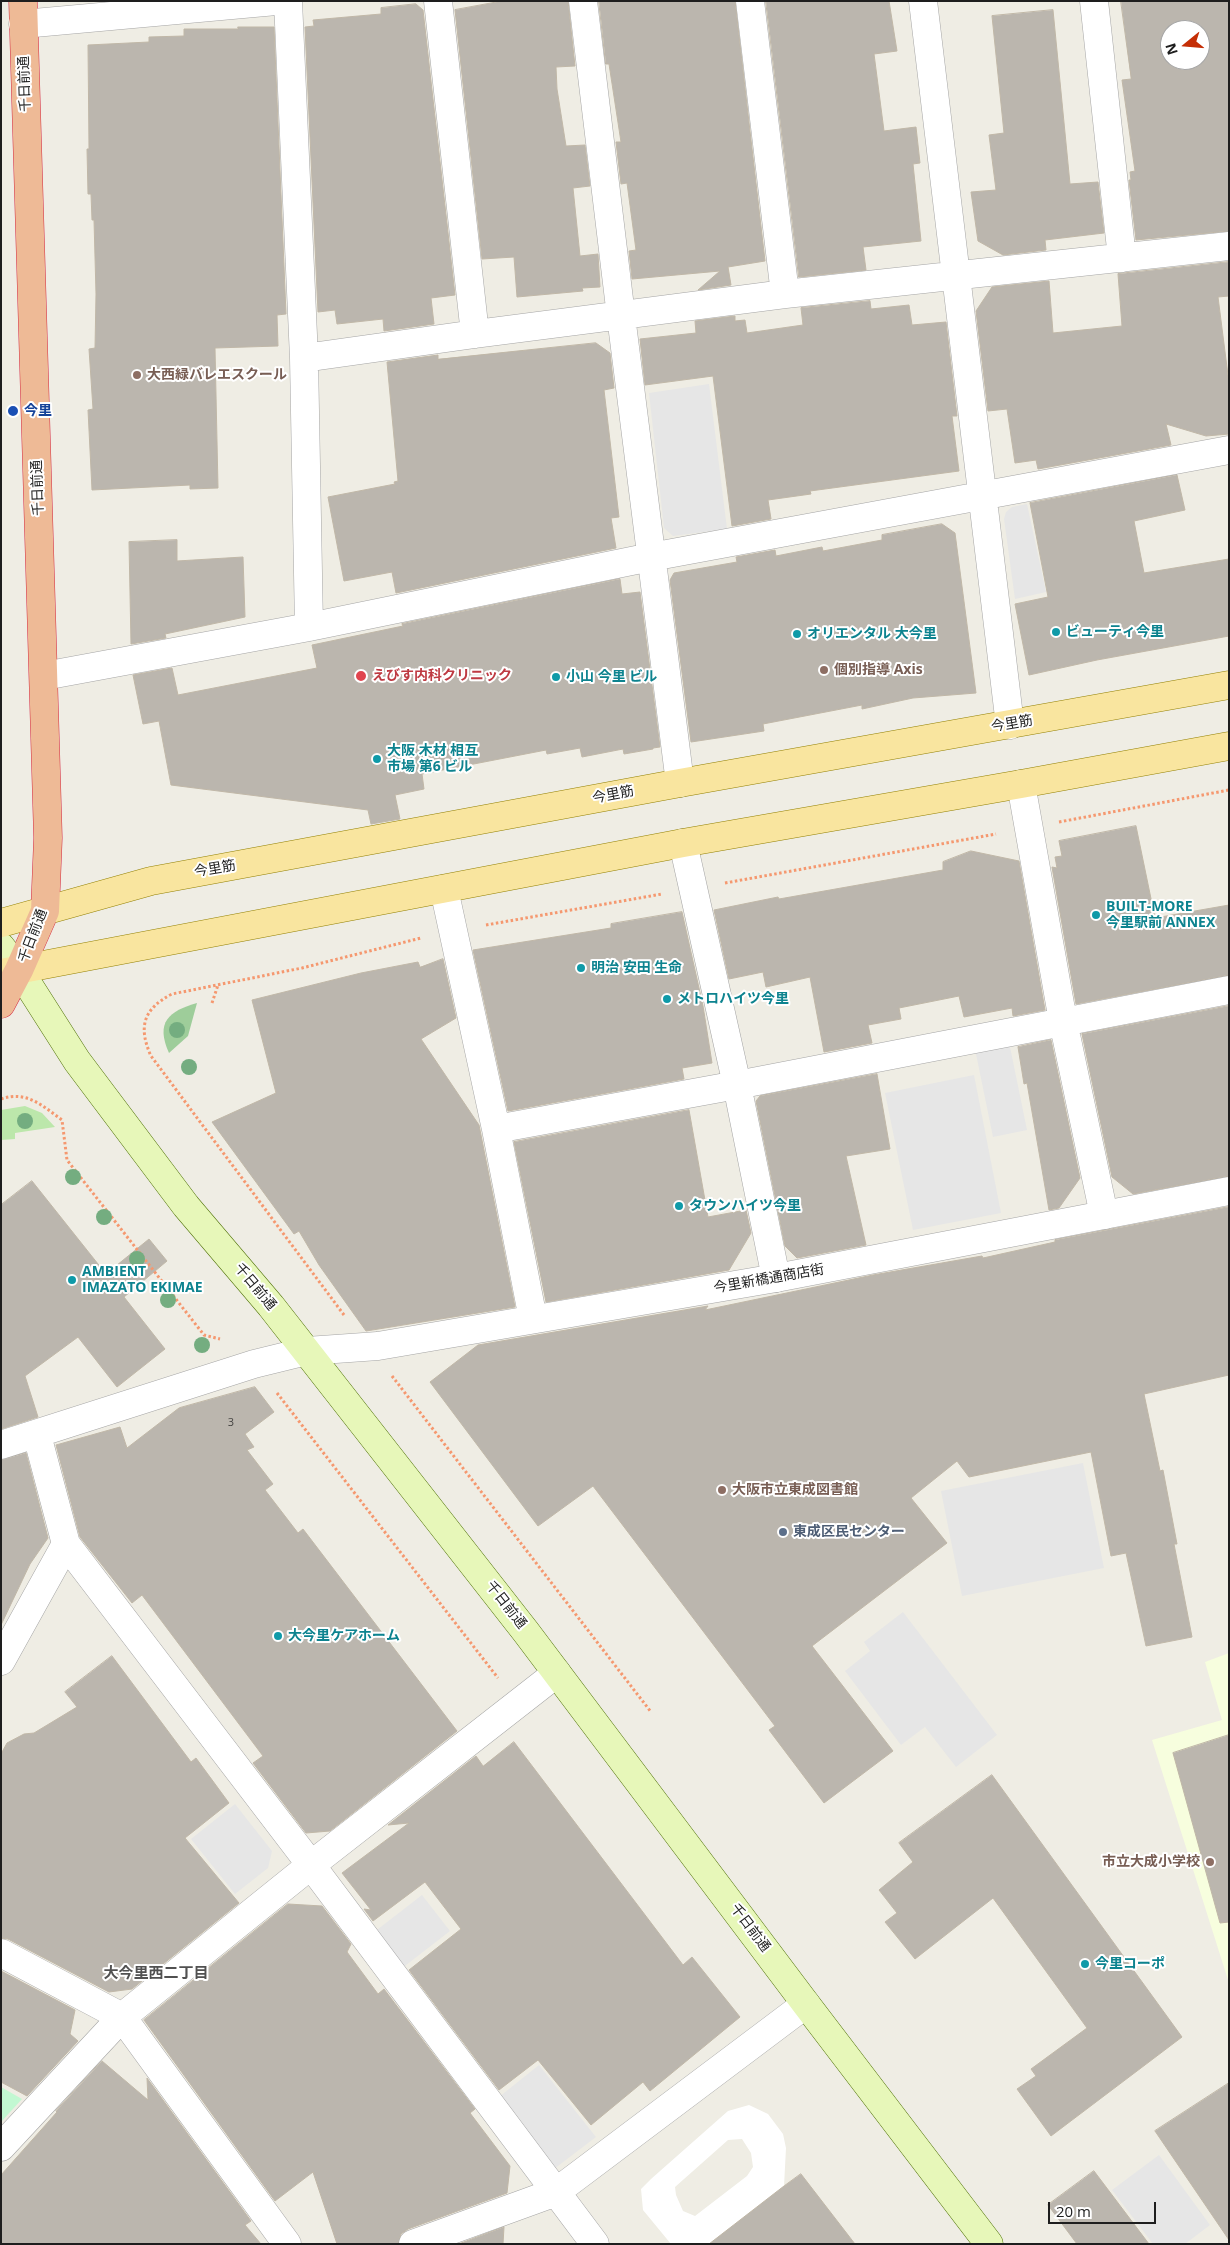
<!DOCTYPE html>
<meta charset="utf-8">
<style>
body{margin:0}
#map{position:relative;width:1230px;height:2245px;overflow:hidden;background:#efede4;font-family:"Open Sans",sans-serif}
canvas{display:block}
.frame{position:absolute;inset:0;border:2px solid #1e1e1e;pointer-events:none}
.north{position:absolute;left:1160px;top:20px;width:50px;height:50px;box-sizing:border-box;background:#fff;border:1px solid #a5a5a5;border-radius:50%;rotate:253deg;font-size:14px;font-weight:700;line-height:20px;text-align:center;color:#1e1e1e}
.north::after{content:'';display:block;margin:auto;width:18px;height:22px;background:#c52e06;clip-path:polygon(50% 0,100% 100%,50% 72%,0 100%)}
.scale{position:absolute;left:1048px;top:2202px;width:108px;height:22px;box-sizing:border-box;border:2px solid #1e1e1e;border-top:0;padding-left:6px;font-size:15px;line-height:18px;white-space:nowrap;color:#1e1e1e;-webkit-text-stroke:4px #fff;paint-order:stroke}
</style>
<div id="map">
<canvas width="1230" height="2245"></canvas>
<div class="frame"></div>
<div class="north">N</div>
<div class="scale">20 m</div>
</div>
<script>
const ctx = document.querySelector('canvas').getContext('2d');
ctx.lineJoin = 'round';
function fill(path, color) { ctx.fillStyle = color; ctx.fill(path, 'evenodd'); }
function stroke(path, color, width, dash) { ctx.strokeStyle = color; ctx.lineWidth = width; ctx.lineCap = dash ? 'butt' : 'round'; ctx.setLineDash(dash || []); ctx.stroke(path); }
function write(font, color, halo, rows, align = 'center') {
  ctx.font = font + ' "Open Sans","Noto Sans JP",sans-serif'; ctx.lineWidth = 4; ctx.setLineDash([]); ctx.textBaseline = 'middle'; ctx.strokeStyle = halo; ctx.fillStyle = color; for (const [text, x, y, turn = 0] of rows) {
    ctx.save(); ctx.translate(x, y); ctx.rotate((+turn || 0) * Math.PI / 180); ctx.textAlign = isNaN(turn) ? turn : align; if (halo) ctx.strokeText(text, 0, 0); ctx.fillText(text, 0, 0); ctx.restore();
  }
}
fill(new Path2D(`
 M1229,1653v330l-77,-243 70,-20 -17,-58z`), '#f7fede');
fill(new Path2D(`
 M25,1106l17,7 13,14 -40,6v6l-14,1v-30z`), '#bce7ab');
fill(new Path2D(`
 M197,1003l-9,33 -19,17c-14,-31 0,-42 28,-50z`), '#9ecd9a');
fill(new Path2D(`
 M1,2087l21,12 -21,23z`), '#c2f8d2');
fill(new Path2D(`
 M709,384l18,145 -54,7 -9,-8 -15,-135z
 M1027,504l19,88 -31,7 -11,-80 2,-7 6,-5z
 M1009,1042l18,88 -34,7 -18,-88z
 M974,1075l27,138 -88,17 -28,-137z
 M1083,1463l21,105 -142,28 -21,-105z
 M903,1612l94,123 -41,32 -31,-40 -24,18 -56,-74 25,-20 -6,-9z
 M235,1804l37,47 -4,17 -33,26 -44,-55z
 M422,1895l28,36 -49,38 -28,-36z
 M539,2065l57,72 -42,32 -55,-72z
 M1159,2155l51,70 -25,19h-32l-41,-54z`), '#e6e6e6');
fill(new Path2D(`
 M749,2105l19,9 15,20 3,14 -2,38 -75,58h-38l-28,-34 -2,-21 10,-10 77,-68zM742,2139l9,14 2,14 -6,9 -52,40 -12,-5 -7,-16 -1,-8 53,-47z`), '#fff');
const building = new Path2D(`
 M502,1h66l7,65 -19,1 1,22 9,57 19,-1 5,41 -17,2 7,68 18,-2 2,33 -18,1 1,3 -66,6 -3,-40 -32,2 -27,-249z
 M599,1h136l30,260 -37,6 3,18 -33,5 22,-19 -88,8 -3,-28 7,-1 -9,-67 -6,1 -5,-42h5l-12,-78h-3z
 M766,1h123l8,50 -23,3 10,77 32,-4 4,36 -7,1 8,77 -58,6 3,23 -67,7z
 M1121,1h108v230l-93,9 -7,-60h2l-1,-8 5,-1 -13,-91 9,-1zM1170,30h30v30h-30z
 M416,4l7,6 32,285 -24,3 3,26 -50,7 -1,-12 -46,5 -2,-14 -17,2 -13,-285 9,-1 -1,-6 68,-6v-6z
 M1053,10l17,174 28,-2 6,51 -59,7 1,10 -43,5 -25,-14 -7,-49 25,-2 -7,-55 15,-2 -12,-117z
 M238,27h36l12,287 -9,1 1,31 -63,2 3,140 -28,1v-4l-98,5 -4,-80 5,-1 -4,-60 6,-1 1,-54 -2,-74h-2l-1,-26h-3l-1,-45h2l-1,-104 61,-3v-5l35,-1v-7h54z
 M1229,262v34l-11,1 11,86v51l-23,2 -40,-12 5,21 -133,24 -2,-9 -21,3 -8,-54 -19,2 -12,-100 16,-24 57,-6 4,52 69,-7 -4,-52z
 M870,301l1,8 38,-4 3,20 34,-3 11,94h-5l7,55 -149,20 1,3 -43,6 3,19 -39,7 -19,-150 -68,9 -5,-46 56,-6 -1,-12 40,-5v5l10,-1 2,13 56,-8 -2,-17z
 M596,343l14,10 4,35 -10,2 15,127 -8,1 5,30 -220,45 -4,-21 -48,9 -16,-84 67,-13 -1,-2 4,-1 -11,-119 51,-7v4z
 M1177,475l8,35 -51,11 10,52 85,-14v77l-132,24 -68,15 -14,-71 33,-7 -18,-94z
 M942,524l13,9 21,160 -63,5 -51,11v-4l-99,19 1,7 -73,11 -21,-162 4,-7 63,-11 -1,-5 39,-7 1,6 46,-9 1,4 59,-11v-5z
 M177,540v21l66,-4 2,60 -80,17 1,4 -35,6 -2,-102z
 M620,579l2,15 18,-2 20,155 -7,1v1l-29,5 -1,-5 -41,8 -2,-9 -33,6 -1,-4 -124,24 2,15 -29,6 5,24 -29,5 -3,-14 -197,-25 -12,-64 -16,3 -10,-49 39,-7 6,27 139,-27 -5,-23 91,-19 -1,-2z
 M1136,826l19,92 74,-13v70l-153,29 -24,-137 5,1 -2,-11 7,-1 -3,-15z
 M971,851l48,10 26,149 -32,6 -1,-8 -48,9 -5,-21 -60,12 2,11 -33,6 4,18 -48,9 -14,-75 -44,10 -3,-15 -34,7 -15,-69 64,-13 1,2 164,-29v-8z
 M682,912l21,94 9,57 -30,5 2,11 -176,32 -35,-161 138,-22v-4z
 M443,959l13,59 -35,21 58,86 36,182 -149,24 -47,-66 -20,-34 -5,3 -82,-112 64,-29 -24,-93 109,-27 57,-11 2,5z
 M1229,1006v170l-96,18 -21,-17 -30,-143z
 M1051,1040l29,138 -21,30 -10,2 -22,-127 -3,1 -6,-37z
 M877,1074l13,75 -44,7 20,89 -69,13 -12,-12 -29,-145 4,-5z
 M689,1110l19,107 38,-7 5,23 -22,37 -183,32 -32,-160z
 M32,1181l74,93 43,-35 18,22 -43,36 41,52 -48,38 -39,-50 -53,39 13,41 -37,12v-224z
 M1229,1207v168l-85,19 16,77 3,-1 14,74h-3l18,93 -46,9 -20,-93 -15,3 -20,-104 -122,25 -12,-16 -46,37 36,45 -135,103 81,105 -69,52 -55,-73 6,-4 -182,-240 -55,40 -108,-144 48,-37 230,-39 -3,4 168,-35 109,-19 1,2 72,-16v-2z
 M255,1387l19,25 -29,22 9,13 -7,3 26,34 -8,6 33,43 5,-4 154,202 -127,100 -24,2 -53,-70 10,-7 -121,-161 -10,8 -52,-66 -24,-92 64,-18 7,21 52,-40z
 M26,1453l22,85 -18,26 -29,61v-165z
 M112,1656l79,106 5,-4 33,45 -44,35 54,65 -107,86 -23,3 -101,-53 -7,-1v-184l6,-11 17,-9 10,-1 43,-26 -12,-15z
 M1229,1735v187l-9,1 -47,-170z
 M514,1742l169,223 9,-8 48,60 -90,74 -7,-9 -52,43 -53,-65 -39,30 -90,-120 52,-41 -36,-47 -52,39 -9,-12 7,1 -29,-37 67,-50 -21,2 88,-69 7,10z
 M992,1775l190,262 -131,99 -34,-47 19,-13 -5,-7 56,-41 -94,-130 -78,61 -30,-37 12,-9 -18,-23 34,-28 -14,-19z
 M288,1904l34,2 29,38 -4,8 31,42 6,-5 91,120 -5,4 40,53 -3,27 -99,36 -7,5 -3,10h-61l-24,-72 -38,29 -131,-181z
 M1,1971l74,39 -5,24 8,7 -51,55 -26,-14z
 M102,2061l46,39 -1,-22 104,143 -6,4 16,19h-260v-69l56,-63 -1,-1z
 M1229,2083v157l-74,-109z
 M1094,2171l55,73h-72l-29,-39z
 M801,2174l54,70h-146l75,-58z
 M504,2227l-1,17h-44z`);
fill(building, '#bbb6ae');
stroke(building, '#c0b7a7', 1);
const pedestrian = new Path2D(`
 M307,1351l71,-5 398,-68 453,-87`);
const minor = new Path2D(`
 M288,1l16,357 5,269
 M438,1l37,333
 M583,1l38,315 59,467
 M750,1l35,293
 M923,1l87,724
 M1094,1l28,257
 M23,24l253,-23
 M304,358l171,-24 310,-40 444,-48
 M44,676l265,-49 342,-70 578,-107
 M1021,784l42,237 41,194
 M683,843l54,242 39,193
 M444,889l52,240 37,190
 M496,1129l241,-44 492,-95
 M37,1435l29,109 245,321 284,379
 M1,1445l253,-81 53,-13
 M1,1661l65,-117
 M1,1953l121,64 165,227
 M1,2147l121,-130 189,-152 246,-192
 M413,2244l143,-52 250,-188`);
const secondary = new Path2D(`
 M1,947l18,23 58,91 109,145 85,100 255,326 280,372 183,240`);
const primary = new Path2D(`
 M1,923l150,-42 529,-98 549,-98
 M1,973l682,-130 338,-59 208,-38`);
const trunk = new Path2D(`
 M1,1004l18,-34 26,-59 3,-73 -25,-837`);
stroke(pedestrian, '#a5a5a5', 29);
stroke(minor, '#a5a5a5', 29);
stroke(secondary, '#507208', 29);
stroke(primary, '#938105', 29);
stroke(trunk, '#d42941', 29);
stroke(new Path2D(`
 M1059,822l170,-32
 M725,883l271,-49
 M486,925l176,-31
 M212,1003l6,-18
 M1,1099c25,-9 42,7 61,21l5,40 137,175 16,4
 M344,1315l-193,-259c-13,-29 -8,-47 21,-62l130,-26 119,-30
 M392,1376l259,336
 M277,1393l221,285`), '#f5986f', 3, [2.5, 2.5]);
stroke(pedestrian, '#fff', 28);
stroke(minor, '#fff', 28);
stroke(secondary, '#e7f7b9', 28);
stroke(primary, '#f9e59f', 28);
stroke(trunk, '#eeba96', 28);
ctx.fillStyle = '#74ad80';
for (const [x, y] of [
 [177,1030],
 [189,1067],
 [25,1121],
 [73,1177],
 [104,1217],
 [137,1259],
 [168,1300],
 [202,1345]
]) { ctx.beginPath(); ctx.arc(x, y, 8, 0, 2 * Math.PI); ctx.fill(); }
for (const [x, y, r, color] of [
 [137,375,5,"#8d6e63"],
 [13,411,6,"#1a4fb4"],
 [1056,632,5,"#0f9aa8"],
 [797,634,5,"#0f9aa8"],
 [824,670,5,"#8d6e63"],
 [361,676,6,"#e0444e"],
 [556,677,5,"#0f9aa8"],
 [377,759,5,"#0f9aa8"],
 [1096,915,5,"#0f9aa8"],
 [581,968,5,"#0f9aa8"],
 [667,999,5,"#0f9aa8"],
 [679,1206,5,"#0f9aa8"],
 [72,1280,5,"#0f9aa8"],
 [722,1490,5,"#8d6e63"],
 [783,1532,5,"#5c6f8a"],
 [278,1636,5,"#0f9aa8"],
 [1210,1862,5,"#8d6e63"],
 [1085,1964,5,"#0f9aa8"]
]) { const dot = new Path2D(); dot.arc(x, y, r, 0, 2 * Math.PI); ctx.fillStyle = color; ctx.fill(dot); stroke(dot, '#fff', 2); }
write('11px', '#454442', null, [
 ["3",231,1423]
]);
write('14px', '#1e1e1e', '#fff', [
 ["千日前通",25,84,-92],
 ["千日前通",38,488,-92],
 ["今里筋",1012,724,-10],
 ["今里筋",613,795,-11],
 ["今里筋",215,869,-10],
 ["千日前通",33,936,-69],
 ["今里新橋通商店街",769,1279,-10],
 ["千日前通",255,1287,50],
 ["千日前通",506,1605,52],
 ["千日前通",750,1928,53]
]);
write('bold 14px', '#785e54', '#fff', [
 ["大西緑バレエスクール",147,375],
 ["個別指導 Axis",834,670],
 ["大阪市立東成図書館",732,1490],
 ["市立大成小学校",1200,1862,"right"]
], 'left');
write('bold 14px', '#164399', '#fff', [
 ["今里",24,411]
], 'left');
write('bold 14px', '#0d838f', '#fff', [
 ["ビューティ今里",1066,632],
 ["オリエンタル 大今里",807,634],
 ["小山 今里 ビル",566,677],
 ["大阪 木材 相互",387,751],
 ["市場 第6 ビル",387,767],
 ["BUILT-MORE",1106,907],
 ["今里駅前 ANNEX",1106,923],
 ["明治 安田 生命",591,968],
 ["メトロハイツ今里",677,999],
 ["タウンハイツ今里",689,1206],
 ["AMBIENT",82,1272],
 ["IMAZATO EKIMAE",82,1288],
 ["大今里ケアホーム",288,1636],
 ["今里コーポ",1095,1964]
], 'left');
write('bold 14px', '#be3a42', '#fff', [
 ["えびす内科クリニック",372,676]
], 'left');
write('bold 14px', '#4e5e75', '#fff', [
 ["東成区民センター",793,1532]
], 'left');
write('bold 15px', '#515151', '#fff', [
 ["大今里西二丁目",156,1974]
]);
</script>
